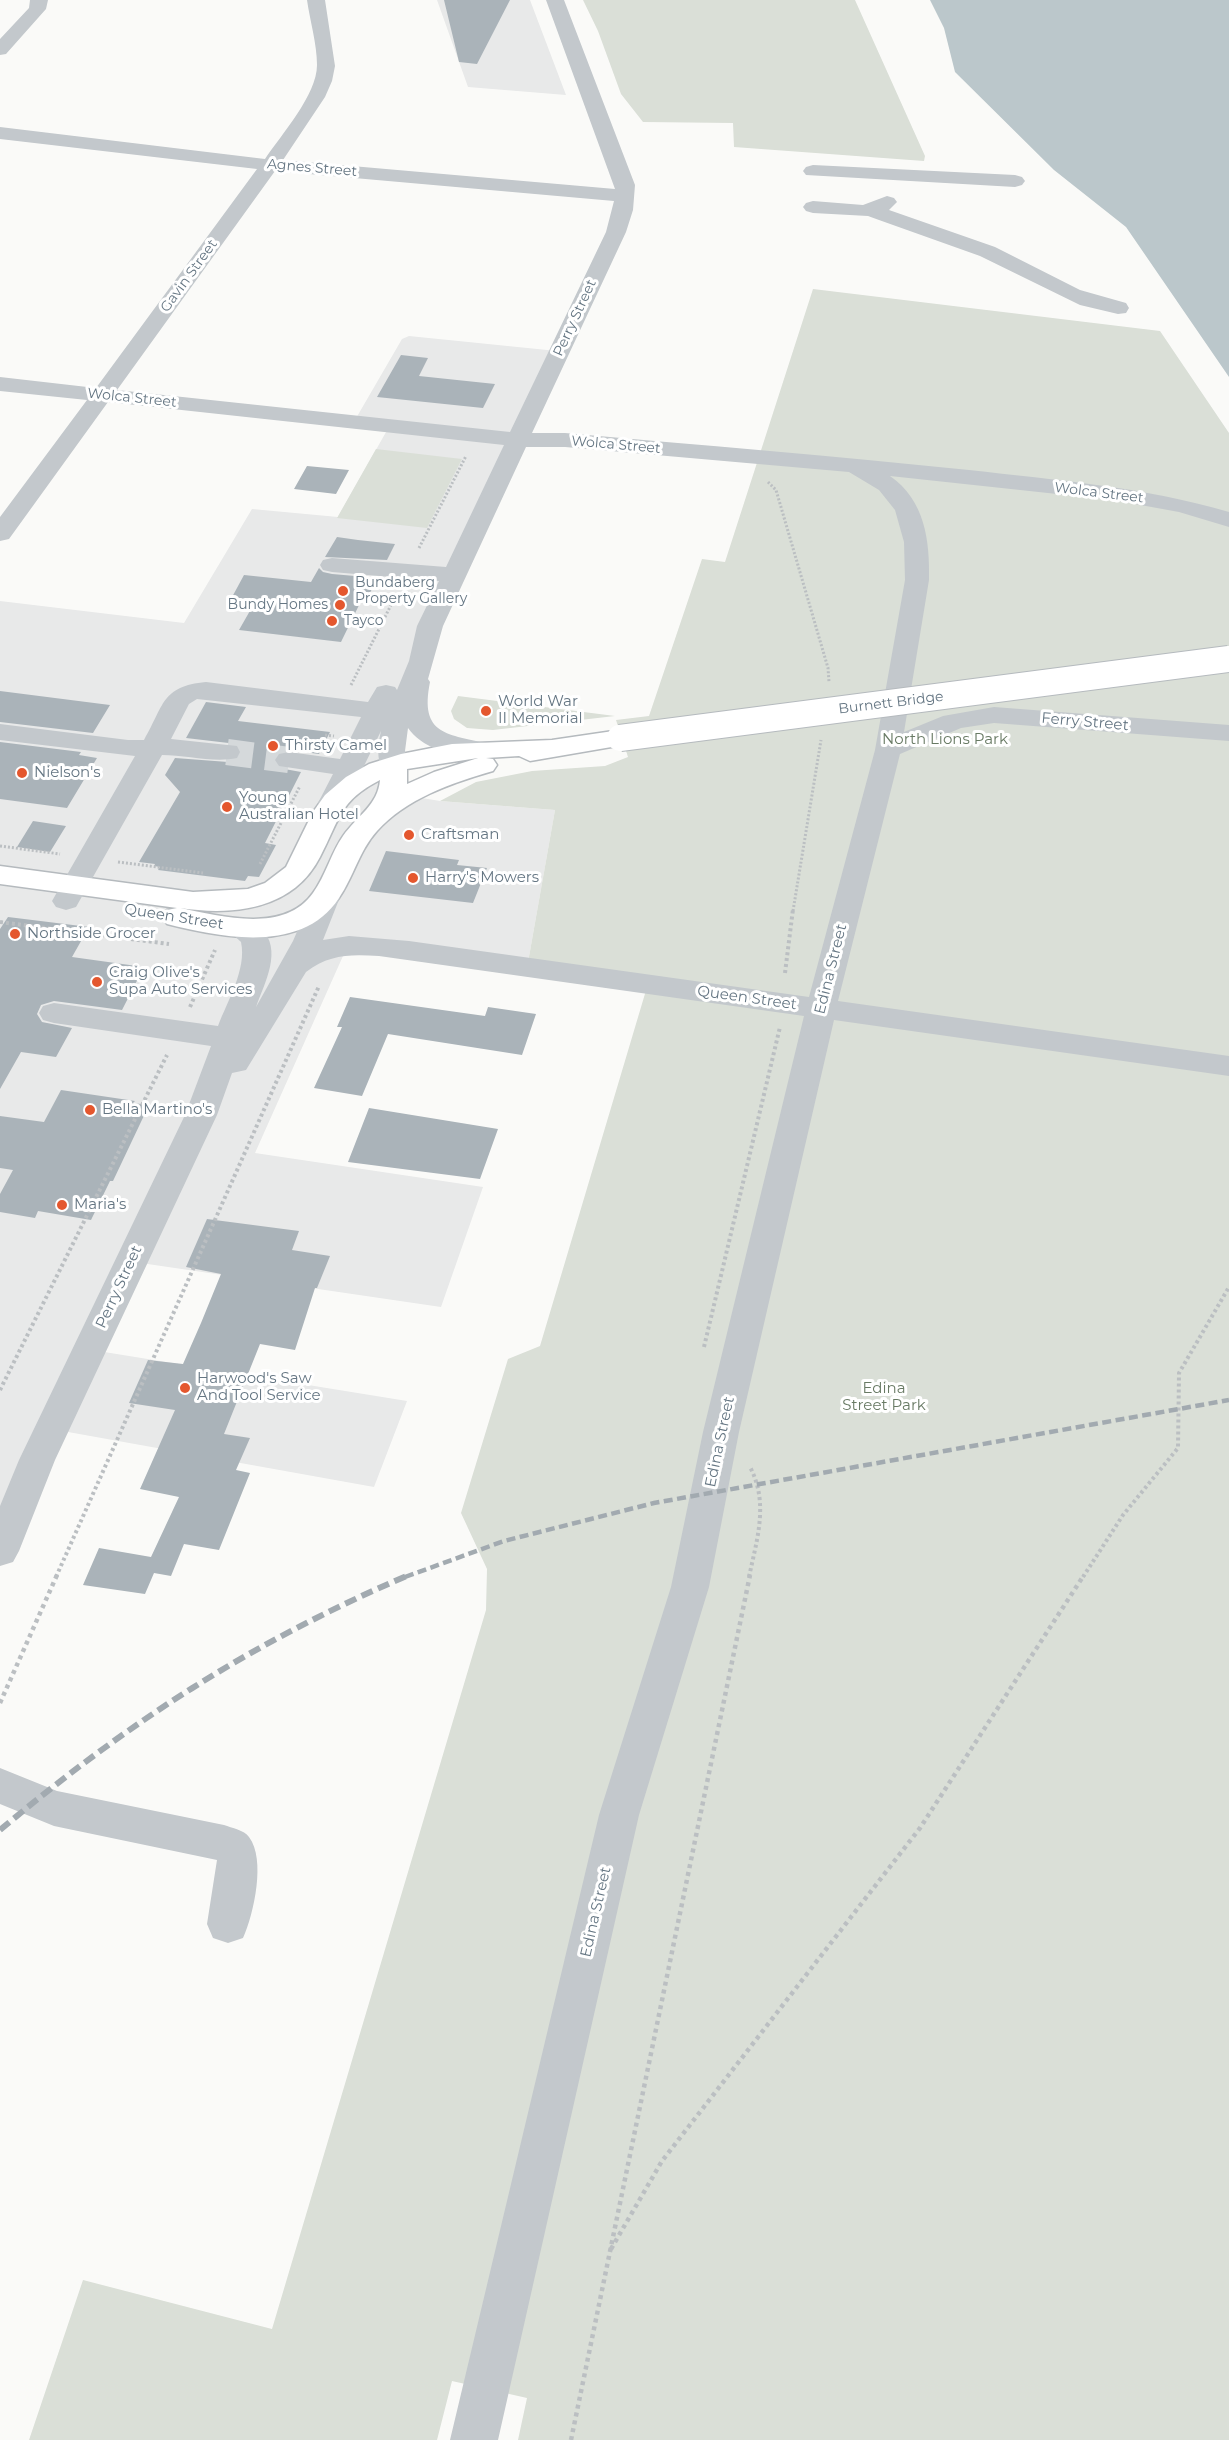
<!DOCTYPE html>
<style>
body{margin:0}
canvas{display:block;background:#fafaf8}
</style>
<canvas width="1229" height="2440"></canvas>
<script>
const ctx = document.querySelector('canvas').getContext('2d');
ctx.lineJoin = 'round';
function fill(path, color) { ctx.fillStyle = color; ctx.fill(path, 'evenodd'); }
function stroke(path, color, width, dash) { ctx.strokeStyle = color; ctx.lineWidth = width; ctx.lineCap = dash ? 'butt' : 'round'; ctx.setLineDash(dash || []); ctx.stroke(path); }
function write(font, color, halo, rows, align = 'center') {
  ctx.font = font + ' Montserrat,sans-serif'; ctx.lineWidth = 6; ctx.setLineDash([]); ctx.textBaseline = 'middle'; ctx.strokeStyle = halo; ctx.fillStyle = color; for (const [text, x, y, turn = 0] of rows) {
    ctx.save(); ctx.translate(x, y); ctx.rotate((+turn || 0) * Math.PI / 180); ctx.textAlign = isNaN(turn) ? turn : align; if (halo) ctx.strokeText(text, 0, 0); ctx.fillText(text, 0, 0); ctx.restore();
  }
}
fill(new Path2D(`
 M437,0h93l36,95 -98,-8z
 M409,336l148,15 -129,275 -36,167 48,8 115,9 -28,158 -180,-21 -92,206 228,34 -42,120 -307,-45 -42,88 315,51 -33,86 -317,-57 -57,115v-944l184,22 68,-114 86,8 52,-92 -35,-5 47,-81z`), '#e8e9e9');
fill(new Path2D(`
 M583,0h272l70,156 -1,5 -190,-14 -1,-24 -90,-1 -22,-28 -23,-63z
 M813,289l347,42 69,102v2007h-711l9,-42 -75,-17 -15,59h-408l54,-160 189,49 214,-719 1,-41 -26,-56 47,-154 32,-13 107,-359 -120,-19 28,-158 -115,-9 36,-19 56,-11 73,-5 23,-9 -12,-37 33,-4 53,-157 23,3z
 M376,449l86,10 -35,69 -90,-10z
 M458,696l157,20 -122,14 -26,-2 -13,-9 -3,-8z`), '#dadfd7');
fill(new Path2D(`
 M930,0h299v377l-103,-150 -72,-57 -99,-98 -11,-44z`), '#bbc7cb');
fill(new Path2D(`
 M444,0h66l-33,64 -18,-2z
 M401,355l27,3 -9,18 76,8 -12,24 -106,-11z
 M307,466l42,4 -13,24 -42,-5z
 M337,537l21,3 37,4 -8,16 -62,-3z
 M319,568l4,4 9,2 46,4 -12,22 -4,-1 -21,43 -102,-12 16,-28 -24,-3 13,-24 67,7z
 M0,691l102,13 8,1 -17,28 -93,-11z
 M206,702l40,5 -8,14 92,11 -11,22 -30,-4 -10,2 -6,7 6,9 22,4 -36,71 11,2 -17,32 -11,-1 -3,5 -87,-11 2,-3 -6,-1 1,-2 -16,-2 41,-70 -15,-17 10,-17 53,4 9,-2 5,-7 -5,-9 -51,-6z
 M0,742l81,10 -2,3 18,3 -30,50 -67,-9z
 M33,821l33,5 -16,26 -33,-5z
 M386,851l73,9 -2,5 30,3 -14,35 -104,-12z
 M8,917l81,10 -17,30 72,10 -22,43 -68,-9 -13,4 -4,9 5,8 30,6 -16,29 -35,-5 -21,37v-160z
 M350,997l135,19 3,-9 48,7 -14,41 -134,-21 -26,62 -48,-8 28,-61h-5z
 M61,1090l74,11 -2,2 16,2 -36,76h-3l-19,39 -53,-9 -3,7 -35,-6v-18l13,-24 -13,-2v-52l44,6z
 M369,1108l129,21 -18,50 -132,-17z
 M207,1219l92,12 -7,19 38,6 -13,32h-2l-20,62 -35,-6 -36,90 26,4 -14,32 14,3 -31,77 -35,-6 -13,32 -17,-3 -9,21 -62,-9 16,-37 52,9 28,-60 -39,-8 35,-79 -46,-7 19,-43 35,4 18,-41 20,-49 -35,-7z`), '#aab3b9');
stroke(new Path2D(`
 M227,752l62,8`), '#d5d9db', 26, [26, 13]);
const major = new Path2D(`
 M620,730l9,2 4,6 -4,6 -99,17 -11,-5 -33,2 7,1 4,6 -4,6c-42,12 -87,28 -116,60 -18,20 -23,45 -38,67 -36,56 -117,40 -172,26l-5,-7 5,-7 10,-2 -177,-24v-18l193,26 55,-3 17,-6 21,-16 27,-55 12,-17 21,-18 23,-13 32,-10 51,-10 100,-4zM478,758l-44,14 -27,12v-15zM380,780c-2,25 -23,36 -37,56 -12,17 -17,39 -30,57 -29,41 -92,23 -133,15 53,8 113,2 140,-51 20,-38 19,-56 60,-77z`);
stroke(major, '#b5babe', 3);
stroke(new Path2D(`
 M768,482l8,8 52,178 1,14
 M419,548l47,-92
 M351,685l46,-92
 M325,735l9,1
 M0,846l60,8
 M118,862l85,11
 M260,864l40,-78
 M793,911l28,-171`), '#bbbfc2', 3, [2, 2]);
stroke(new Path2D(`
 M0,922l169,22
 M785,973l8,-64
 M190,1007l25,-57
 M704,1347l76,-320
 M0,1390l167,-335
 M56,1577l263,-591
 M749,1577c8,-38 20,-74 1,-110
 M1083,1577l40,-62 55,-67 1,-75 50,-86`), '#bbbfc2', 4, [3, 3]);
stroke(new Path2D(`
 M0,1703l57,-128
 M611,2249l51,-88 258,-333 164,-253
 M571,2440l179,-865`), '#bbbfc2', 4.5, [4, 4]);
fill(new Path2D(`
 M30,0h18l-2,9 -40,45 -6,1v-16l29,-31z
 M307,0h18l10,66 -3,15 -7,16 -42,63 332,29 -69,-189h18l71,185 -2,25 -7,22 -94,201h33c135,12 269,23 404,37 88,10 175,17 260,42v15l-50,-15 -66,-12 -223,-24c35,24 40,65 39,104l-25,152 39,-16 51,-9 235,18v16l-235,-18 -33,5 -61,26 -62,247 391,55v20l-395,-56 -95,412 -30,155 -70,228 -141,625h-48l149,-625 72,-228 32,-155 101,-416 -425,-60c-28,-2 -50,-2 -73,16l-60,98 -14,3 -15,42 -162,345 -36,91 -6,11 -13,4v-60l19,-46 166,-345 26,-69 -157,-23 -11,-3 -4,-7 4,-7 11,-3 164,23c9,-24 29,-57 23,-84l-15,-14 5,-7c11,-3 21,-2 30,7 22,22 4,54 -5,79l37,-66 19,-44 4,-6 10,-3 10,3 4,6 -17,43 26,-4 60,5 400,56 66,-247 30,-170 -1,-38 -9,-32 -16,-20 -30,-18 -284,-25h-39l-83,179 -15,53 2,3c-11,54 18,52 60,62l3,6 -3,6c-26,6 -67,-6 -82,-28l-3,23 2,14 -4,6 -10,2 -10,-2c-7,-12 -5,-27 -2,-40l-35,72 -4,6 -10,2 -10,-2 -4,-6 15,-29 -54,-8 -4,-6 4,-6 10,-2 51,7 21,-42 -164,-18 -8,5 -18,35 66,7 3,6 -3,6c-23,5 -51,-3 -75,-3l-86,152 -10,3 -10,-3 -4,-6 83,-145 -135,-16v-16l128,16h16c20,-34 17,-54 62,-58l162,20 9,-15 9,-2 9,2 2,3 12,-29 8,-35 22,-45 -107,-9 -9,-2 -3,-5 3,-5 9,-2 114,9 58,-122 -396,-43 -99,137 -9,2v-24l87,-117 -87,-9v-14l96,11 161,-219 -257,-30v-12l265,32c16,-24 52,-64 52,-94 0,-21 -7,-44 -10,-65zM275,171l339,30 -8,31 -96,200 -393,-42z
 M813,165l202,10 7,2 3,4 -3,4 -7,2 -209,-12 -3,-4 3,-4z
 M887,196l7,2 3,4 -8,8 106,37 85,43 46,13 3,5 -3,5 -8,1 -38,-9 -100,-49 -101,-36 -11,-4 -55,-3 -7,-2 -3,-4 3,-4 7,-2 50,4z
 M0,1768l57,23 167,34c8,3 20,5 25,12 17,22 5,77 -6,101l-15,5 -15,-5 -6,-14 10,-64 -163,-34 -54,-22z`), '#c3c8cc');
fill(major, '#fff');
stroke(new Path2D(`
 M405,1577l99,-36 150,-38 575,-103`), '#a2aab0', 4.5, [9, 4.5]);
stroke(new Path2D(`
 M0,1830c130,-109 252,-188 409,-255`), '#a2aab0', 6, [12, 6]);
const majorBridge = new Path2D(`
 M620,738l609,-79`);
stroke(majorBridge, '#b5babe', 28, []);
stroke(majorBridge, '#fff', 26);
for (const [x, y, r, color] of [
 [343,591,6,"#e4572e"],
 [340,605,6,"#e4572e"],
 [332,621,6,"#e4572e"],
 [486,711,6,"#e4572e"],
 [273,746,6,"#e4572e"],
 [22,773,6,"#e4572e"],
 [227,807,6,"#e4572e"],
 [409,835,6,"#e4572e"],
 [413,878,6,"#e4572e"],
 [15,934,6,"#e4572e"],
 [97,982,6,"#e4572e"],
 [90,1110,6,"#e4572e"],
 [62,1205,6,"#e4572e"],
 [185,1388,6,"#e4572e"]
]) { const dot = new Path2D(); dot.arc(x, y, r, 0, 2 * Math.PI); ctx.fillStyle = color; ctx.fill(dot); stroke(dot, '#fff', 2); }
write('14px', '#657683', '#fff', [
 ["Agnes Street",312,168,5],
 ["Gavin Street",189,276,-54],
 ["Perry Street",575,318,-65],
 ["Wolca Street",132,398,6],
 ["Wolca Street",616,445,5],
 ["Wolca Street",1099,493,7],
 ["Burnett Bridge",891,703,-7]
]);
write('14px', '#657683', '#fff', [
 ["Bundaberg",355,583],
 ["Property Gallery",355,599],
 ["Bundy Homes",328,605,"right"],
 ["Tayco",344,621]
], 'left');
write('15px', '#657683', '#fff', [
 ["World War",498,702],
 ["II Memorial",498,719],
 ["Thirsty Camel",285,746],
 ["Nielson's",34,773],
 ["Young",239,798],
 ["Australian Hotel",239,815],
 ["Craftsman",421,835],
 ["Harry's Mowers",425,878],
 ["Northside Grocer",27,934],
 ["Craig Olive's",109,973],
 ["Supa Auto Services",109,990],
 ["Bella Martino's",102,1110],
 ["Maria's",74,1205],
 ["Harwood's Saw",197,1379],
 ["And Tool Service",197,1396]
], 'left');
write('15px', '#657683', '#fff', [
 ["Ferry Street",1085,722,5],
 ["Queen Street",174,917,9],
 ["Edina Street",831,969,-76],
 ["Queen Street",747,998,8],
 ["Perry Street",119,1287,-65],
 ["Edina Street",720,1442,-78],
 ["Edina Street",596,1912,-77]
]);
write('15px', '#687a64', '#fff', [
 ["North Lions Park",945,740],
 ["Edina",884,1389],
 ["Street Park",884,1406]
]);
</script>
